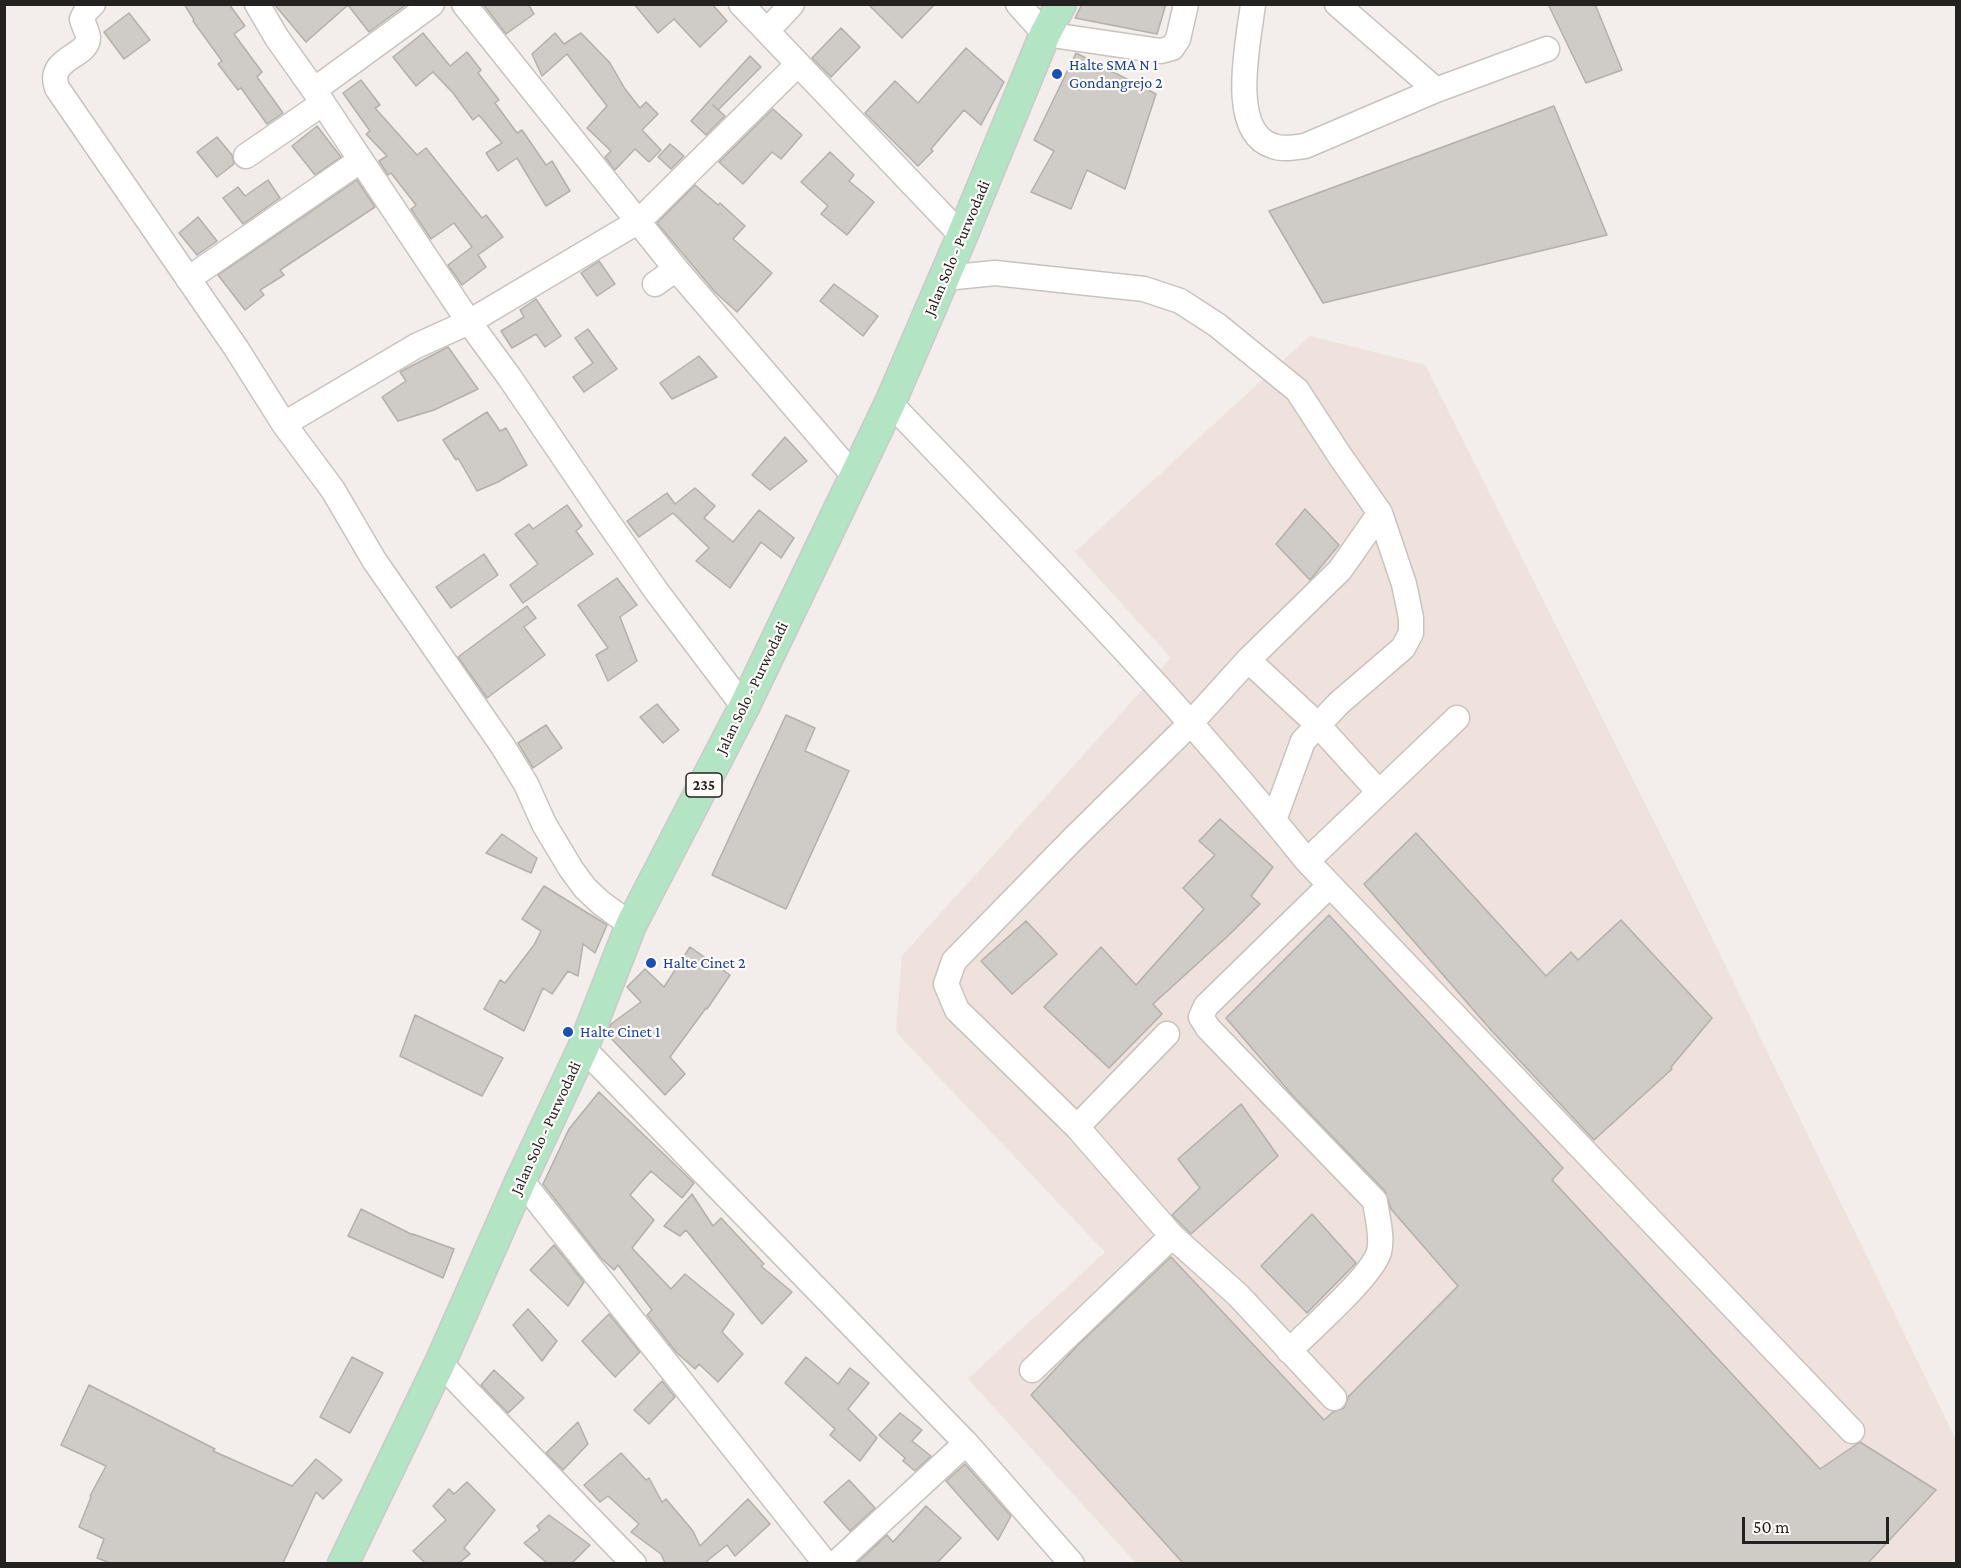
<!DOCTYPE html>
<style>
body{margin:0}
#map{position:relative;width:1961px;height:1568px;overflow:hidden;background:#f3edeb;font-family:"Crimson Pro",serif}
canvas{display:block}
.frame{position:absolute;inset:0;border:6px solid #242221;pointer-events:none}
.scale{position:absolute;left:1742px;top:1517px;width:147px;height:27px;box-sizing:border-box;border:3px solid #242221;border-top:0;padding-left:8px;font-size:18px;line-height:21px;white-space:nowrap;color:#242221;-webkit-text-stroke:4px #fffbf9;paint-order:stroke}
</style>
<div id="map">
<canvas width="1961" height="1568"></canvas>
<div class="frame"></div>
<div class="scale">50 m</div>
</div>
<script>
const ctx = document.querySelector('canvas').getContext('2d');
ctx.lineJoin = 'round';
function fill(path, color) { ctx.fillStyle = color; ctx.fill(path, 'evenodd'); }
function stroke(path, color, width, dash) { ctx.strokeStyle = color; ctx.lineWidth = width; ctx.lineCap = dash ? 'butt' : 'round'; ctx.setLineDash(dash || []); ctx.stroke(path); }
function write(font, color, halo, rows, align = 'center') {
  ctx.font = font + ' "Crimson Pro",serif'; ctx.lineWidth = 4.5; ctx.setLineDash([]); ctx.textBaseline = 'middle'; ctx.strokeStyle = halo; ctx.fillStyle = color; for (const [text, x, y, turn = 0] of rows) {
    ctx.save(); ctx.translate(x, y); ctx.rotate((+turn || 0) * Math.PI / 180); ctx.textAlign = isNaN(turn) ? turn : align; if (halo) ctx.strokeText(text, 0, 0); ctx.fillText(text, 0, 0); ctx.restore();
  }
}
fill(new Path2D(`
 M1310,336l115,29 267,532 264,543v117l-5,7 -815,-1 -168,-184 137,-127 -209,-220 6,-76 269,-298 -96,-106z`), '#efe1db');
const building = new Path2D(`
 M184,4h45l16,22 -11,8 28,38 -5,5 26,36 -16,11 -26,-36 -3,2 -20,-26 4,-3 -29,-40 1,-1z
 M274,4h133l-38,28 -21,-27 -42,37z
 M483,4h45l6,10 -28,20z
 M634,4h78l15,17 -27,26 -26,-28 -16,14z
 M868,4h67l-33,34z
 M1082,4h84l-9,30 -82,-16z
 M1548,4h47l27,66 -36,13z
 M129,13l21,27 -26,19 -20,-27z
 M841,28l19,19 -29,30 -19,-19z
 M423,33l27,33 17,-14 14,18 -3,3 21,27 -4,3 22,30 5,-3 24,35 6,-4 18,30 -24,15 -29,-48 -19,13 -12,-18 16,-10 -23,-28 -6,5 -20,-27 -20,-21 -17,14 -23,-29z
 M555,33l9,11 17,-11 29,30 15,26 15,19 6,-6 12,12 -16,16 19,20 -12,12 -14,-13 -20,21 -10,-13 6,-6 -24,-23 20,-22 -40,-52 -25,22 -10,-22z
 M966,48l38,34 -23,43 -17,-15 -33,39 2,2 -15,15 -53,-53 30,-32 23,22z
 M1076,53l80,41 -31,95 -38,-19 -16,39 -40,-17 23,-41 -20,-11z
 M750,56l11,11 -43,43 -5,-5 12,11 -19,19 -15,-14z
 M361,80l19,25 -5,3 42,47 9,-7 56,70 4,-3 17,22 -25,18 8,12 -24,18 -14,-20 24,-18 -18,-24 -23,16 -20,-30 5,-4 -25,-32 -3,2 -9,-14 8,-5 -21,-22 4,-3 -27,-38z
 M1554,106l53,129 -284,68 -54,-92z
 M773,109l29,26 -21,24 -9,-7 -29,32 -24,-22z
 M317,126l24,31 -26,18 -23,-29z
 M217,137l15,18 2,9 -17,13 -20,-25z
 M670,144l14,12 -13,13 -13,-12z
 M830,152l24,23 -5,6 25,21 -27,33 -26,-21 7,-8 -27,-24z
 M268,180l12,18 -37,26 -20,-26 15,-11 7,9z
 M357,180l18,27 -95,63 4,5 -24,15 4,5 -19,15 -27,-35z
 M695,185l23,20 2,-2 25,23 -12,13 39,34 -35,39 -22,-20 -58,-69z
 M198,217l19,24 -20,14 -18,-22z
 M599,261l16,23 -18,12 -16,-23z
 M834,284l44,32 -15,20 -43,-35z
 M536,299l25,37 -16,11 -9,-13 -24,14 -11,-17 23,-14 -4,-7z
 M588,329l29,40 -33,23 -11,-15 20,-14 -18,-25z
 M448,347l30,42 -44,21 -36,11 -16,-24 24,-16 -6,-9z
 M699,356l18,21 -45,22 -12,-16z
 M487,412l13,19 6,-3 21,37 -29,17 -21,9 -19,-33 -2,2 -13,-20z
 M785,437l22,24 -37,29 -18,-15z
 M695,488l20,18 -11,12 29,24 26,-32 35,28 -13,20 -20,-16 -31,46 -34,-27 13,-13 -36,-35 -34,24 -12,-16 40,-28 8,11z
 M567,505l15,21 -6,5 17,23 -70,49 -13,-18 28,-21 -23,-30 14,-10 4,5z
 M1305,509l34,36 -29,35 -34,-36z
 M484,554l14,21 -47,33 -15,-21z
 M617,578l20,27 -17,12 17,44 -29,20 -12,-26 12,-7 -30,-43z
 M527,606l9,12 -12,9 21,28 -58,43 -29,-41z
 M657,704l22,26 -16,13 -23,-26z
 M786,715l29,13 -10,23 44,20 -63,138 -74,-34z
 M546,725l16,23 -29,20 -15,-25z
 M1220,819l53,48 -22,29 9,8 -30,30 -77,70 9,10 -53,54 -65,-61 57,-60 35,38 68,-76 -21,-21 32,-33 -16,-14z
 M1416,833l130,143 25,-24 7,8 43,-40 91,98 -41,49 1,2 -78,71 -103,-110 -127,-146z
 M502,834l35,24 -6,15 -45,-20z
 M544,886l63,39 -12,28 -12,-9 -5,32 -10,-5 -16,23 -9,-6 -19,43 -40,-22 16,-29 5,3 29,-38 7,-14 -19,-12z
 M1329,915l234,253 -11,12 268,289 40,-27 76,48 -68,73h-685l-152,-168 48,-51 92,-87 153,163 9,-8 11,-4 4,-11 110,-111 -67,-77 -6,-18 -92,-95 -67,-78z
 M1026,921l31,33 -45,40 -31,-33z
 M690,947l40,28 -23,34 -1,-1 -36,49 15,17 -20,21 -58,-61 4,-10 30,-22 -14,-15 18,-18 19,18z
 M415,1015l88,43 -21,38 -82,-40z
 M599,1092l95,91 -12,15 -31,-27 -21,24 24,25 -22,28 39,41 14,-15 49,40 -12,18 21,22 -25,28 -19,-18 -4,5 -19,-17 -29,-37 5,-5 -34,-45 -4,5 -13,-12 -58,-74 26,-55z
 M1241,1104l37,52 -87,78 -19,-19 28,-27 -22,-29z
 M692,1194l21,32 8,-8 43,46 -3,2 31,26 -30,32 -76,-94 -6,6 -16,-10z
 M361,1209l52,26v-1l41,15 -11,29 -95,-42z
 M1312,1214l44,49 -49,50 -46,-47z
 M554,1245l30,37 -16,24 -38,-36z
 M528,1309l29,32 -15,20 -29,-36z
 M609,1314l31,38 -25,25 -33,-36z
 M352,1357l31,16 -33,60 -30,-16z
 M806,1357l32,27 12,-16 19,15 -21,26 29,29 -17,23 -30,-26 5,-6 -50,-46z
 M494,1370l30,28 -16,15 -27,-28z
 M662,1381l13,16 -26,27 -15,-14z
 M89,1385l126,64 -2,2 79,35 24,-27 26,21 -19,19 -7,-7 -33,71h-173l-13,-5 7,-19 -25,-12 12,-30 -1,-1 16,-30 -45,-21z
 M900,1413l22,17 -10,11 19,15 -16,15 -12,-10 2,-3 -26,-23z
 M578,1422l10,22 -25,26 -17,-17z
 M621,1453l25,27 3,-2 13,24 4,-3 27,32 7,15 48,-47 22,25 -35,32 -8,-11 -20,16 1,2h-43l-4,-9 -30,-22 8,-8 -31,-28 -8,6 -16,-17z
 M965,1464l46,52 -13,24 -52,-59z
 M849,1480l26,28 -25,23 -26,-29z
 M467,1482l28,28 -31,38 6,6 -11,9h-34l-12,-12 33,-31 -13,-14 16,-17 5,5z
 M926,1506l35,32 -24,25h-80l30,-28 6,7z
 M549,1515l41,30 -18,18h-25l-23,-20 16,-13 -3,-4z`);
fill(building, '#cfcbc6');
stroke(building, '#b3b0ab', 1.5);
const minor = new Path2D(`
 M93,4l-7,7 -4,8c1,6 6,13 6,19 0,19 -42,20 -31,50l179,260 48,76 49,66 41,70 128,185 24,39 18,40 27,45 14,19 16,15 30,22
 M257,4l20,34 37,52
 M432,4l-118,86 155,232 41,56 91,134 56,80 87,115
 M464,4l212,265 178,207
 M741,4l221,232
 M1018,4l27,30 116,17 11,-3 6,-9 8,-35
 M1253,4c-4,36 -26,128 20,142 10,4 22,1 32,0l131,-56 111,-41
 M1337,4l99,86
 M767,31l25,-27
 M246,156l77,-53
 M945,278l50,-5 149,16 36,12 37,24 80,65 43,66 40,57 -40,57 -92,90 -58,64 -115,113 -121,124 -8,23 11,26 120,117 95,109 66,59 96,103
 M188,279l173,-119
 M655,284l21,-15
 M890,403c143,149 288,297 417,458l545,570
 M284,424l132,-78 53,-24 170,-101 158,-156
 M1248,660l70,65 61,67
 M1274,820l29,-79 36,-38 64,-55 8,-15v-15l-7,-34 -24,-71
 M1307,861l150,-143
 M583,1048l383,395 106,121
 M1077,1127l90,-93
 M521,1180l305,384
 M1289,1351c21,-21 83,-75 90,-99 4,-16 -2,-35 -4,-51l-167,-173 -7,-11 5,-11 124,-121
 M440,1363l194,201
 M1032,1370l140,-134
 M835,1564l131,-121`);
const major = new Path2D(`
 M343,1564l97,-201 81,-183 62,-132 48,-123 113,-218 146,-304 72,-167 83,-202 16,-30`);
stroke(minor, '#c9c3c0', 27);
stroke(major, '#cacaca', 33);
stroke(minor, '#fff', 24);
stroke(major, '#b3e4c4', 30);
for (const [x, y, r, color] of [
 [1057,74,6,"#1a4fb4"],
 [651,963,6,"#1a4fb4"],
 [568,1032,6,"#1a4fb4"]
]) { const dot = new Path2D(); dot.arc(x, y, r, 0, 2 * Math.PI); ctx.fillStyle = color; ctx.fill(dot); stroke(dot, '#fffbf9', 2); }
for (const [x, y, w] of [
 [704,785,36]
]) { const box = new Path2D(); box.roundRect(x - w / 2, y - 12, w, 24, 4.5); ctx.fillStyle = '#fffbf9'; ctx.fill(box); stroke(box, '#242221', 1.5); }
write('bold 15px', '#242221', null, [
 ["235",704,785]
]);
write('16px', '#164399', '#fffbf9', [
 ["Halte SMA N 1",1069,65],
 ["Gondangrejo 2",1069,83],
 ["Halte Cinet 2",663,963],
 ["Halte Cinet 1",580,1032]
], 'left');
write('16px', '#242221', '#fffbf9', [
 ["Jalan Solo - Purwodadi",957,248,-67],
 ["Jalan Solo - Purwodadi",752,688,-64],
 ["Jalan Solo - Purwodadi",546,1128,-65]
]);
</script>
